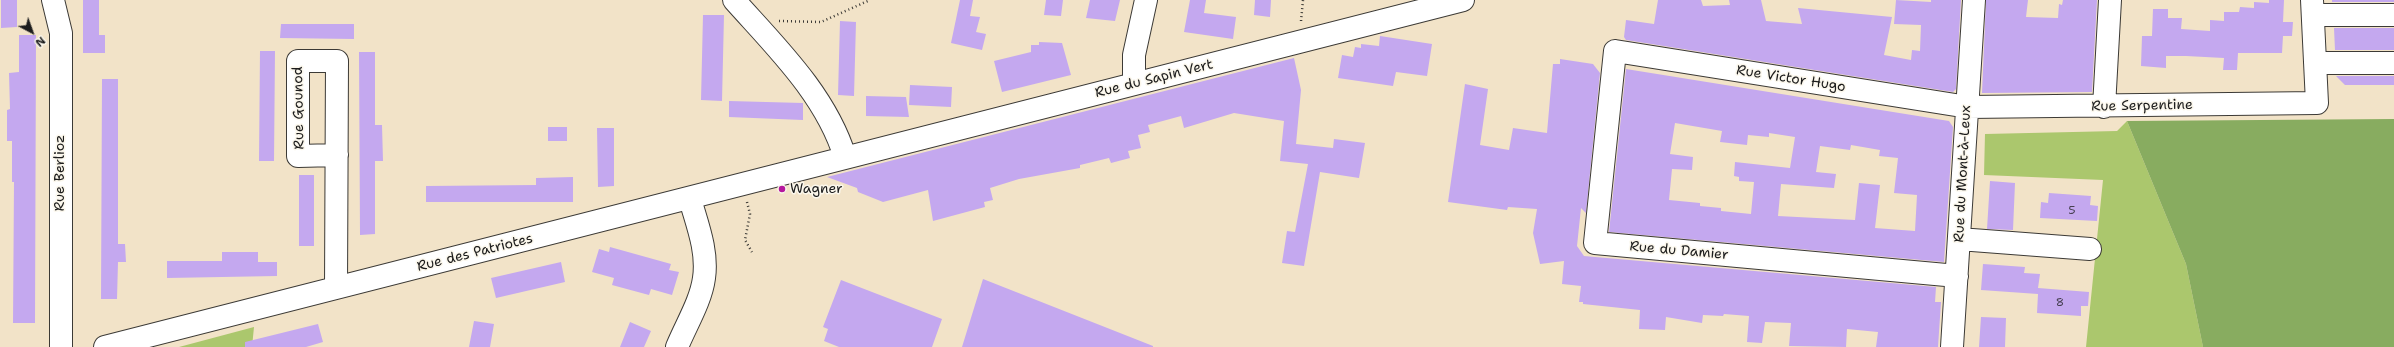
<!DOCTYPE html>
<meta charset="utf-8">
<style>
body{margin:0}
#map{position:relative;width:2394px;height:347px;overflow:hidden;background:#f2e3c8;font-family:"Shantell Sans",sans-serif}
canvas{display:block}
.north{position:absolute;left:12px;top:12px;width:40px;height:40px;-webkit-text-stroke:3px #fbf7ec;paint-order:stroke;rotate:139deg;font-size:11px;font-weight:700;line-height:16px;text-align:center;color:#1c1c1c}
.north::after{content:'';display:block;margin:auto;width:14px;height:18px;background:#1c1c1c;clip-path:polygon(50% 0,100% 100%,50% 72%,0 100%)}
</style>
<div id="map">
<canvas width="2394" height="347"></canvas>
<div class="north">N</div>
</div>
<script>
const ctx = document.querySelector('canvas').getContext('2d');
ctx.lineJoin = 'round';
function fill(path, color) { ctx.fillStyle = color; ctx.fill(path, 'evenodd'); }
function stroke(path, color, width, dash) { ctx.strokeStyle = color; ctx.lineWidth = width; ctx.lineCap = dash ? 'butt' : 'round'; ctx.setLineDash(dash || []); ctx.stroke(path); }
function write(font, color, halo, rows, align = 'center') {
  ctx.font = font + ' "Shantell Sans",sans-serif'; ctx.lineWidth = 3; ctx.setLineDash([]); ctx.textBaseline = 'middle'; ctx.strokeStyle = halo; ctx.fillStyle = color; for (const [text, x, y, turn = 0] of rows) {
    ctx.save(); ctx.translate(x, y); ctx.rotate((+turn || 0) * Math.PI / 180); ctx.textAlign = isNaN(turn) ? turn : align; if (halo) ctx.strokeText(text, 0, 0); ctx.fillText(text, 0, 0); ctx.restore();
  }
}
fill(new Path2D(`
 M2127,121l59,143 17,83h-117l17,-167 -119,-5 1,-41 132,-3z
 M254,327l-2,20h-73z`), '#abc76d');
fill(new Path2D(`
 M2394,119v228h-191l-17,-83 -59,-143z`), '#88ac60');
fill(new Path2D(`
 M1,0h16v27l-16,1z
 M83,0h16v35h6v18h-22z
 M960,0h13l-3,16 10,1 -4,15 10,2 -4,16 -31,-7z
 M1046,0h17l-2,16 -17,-1z
 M1090,0h30l-5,21 -29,-3z
 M1190,0h16l-2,13 32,4 -3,22 -49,-7z
 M1255,0h16l-1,17 -16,-2z
 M1658,0h43l2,6 27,-1 -1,-5h32l5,21 36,3 -4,-16 94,9 -8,38 27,5 1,-10 8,1 1,-26 -27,-1 2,-24 35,2v-2h30l-5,89 -3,3 -327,-52 -2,-3 2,-17 28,4z
 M1986,0h42l-2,17 32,1 1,-14 3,1 1,-5h34l-5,92 -110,1z
 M2269,0h15l-1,22h10l-1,14h-9l-1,17h-44l-1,17h-14l1,-12 -38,-2h-20v12l-25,-2 1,-30h10l1,-27h15v9h14l-1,11 29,2v-11l14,1v-9h15l1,-5 14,1v-6l15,1z
 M2332,0h62v2h-62z
 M703,15h21l-2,86 -21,-1z
 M840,21l16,1 -2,74 -16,-1z
 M281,24h73v15l-74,-1z
 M2334,28h60v22h-59z
 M19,35h17l-1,288h-22l1,-141h-2v-41h-5v-31l3,-1 -1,-36 10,-1z
 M1380,36l52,8 -5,32 -31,-4 -3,14 -55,-8 4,-23 11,2 2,-10 6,1v-4l18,2z
 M1039,42l23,1 9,32 -69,17 -8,-31 37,-9v-7h8z
 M260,51h15l-1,110h-15z
 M359,52h16v73h7l1,36h-8v73l-15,1z
 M1294,58l7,32 -5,54 37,4 1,-9 31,4 -6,35 -39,-6 -16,94 -22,-3 5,-32 8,1 13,-68 -28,-3 4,-40 -50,-8 -50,15 -3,-12 -33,9 2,7 -12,3 3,13 -13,3 2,7 -19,5 -2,-5 -29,7v3l-61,11 -29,9 3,12 -9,2 1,5 -52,14 -5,-31 -45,12 -25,-10 -1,-4 -30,-11z
 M1560,59l33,5 7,9 -14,140 -5,-5 -4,38 7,10 352,31 -1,15h6l-3,45h-62l2,-15 -31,-3 -1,18 -57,-1 2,-23 -26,-1 -3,21 -15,-1 2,-26 -25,-2 -1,2 -20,-1 -1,8 -36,-6 -1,13 -26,-1 1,-19 -57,-6v-2h-4l2,-16 -19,-2 2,-23 -24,3 -7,-31 4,-24 -29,-2 -1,3 -59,-8 17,-118 23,5 -8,56 29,5 4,-22 34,5 6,-69h7z
 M1626,69l323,52 4,6 -9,135 -335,-30zM1675,123l47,8 -2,11 27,3 1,-10 21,2v-4l26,4 -5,31 -55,-6 -1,14 5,1v4l15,1 -3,32 -30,-3v-3l-21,-2v-3l-31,-3 3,-31 20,1 1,-13 -23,-3zM1851,145l29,5 -1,6 19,2 -4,35 23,2 -2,36 -40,-3 5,-43 -21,-2 -4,37 -77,-4 3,-32 53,4 2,-14 -20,-2 4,-26 30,4z
 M2336,76h58v9h-49z
 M102,79h16v165h7l1,18h-8l-1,37h-16z
 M910,85l42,2 -1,20 -42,-2z
 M866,96l40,1 3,20 -43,-1z
 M729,101l74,2v17l-74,-3z
 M548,127h19v14h-19z
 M597,128h17v58l-16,1z
 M299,175h15v71h-15z
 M573,177v25h-147v-16l110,-1v-7z
 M1990,181l25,2 -2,47 -26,-1z
 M2049,193l42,3 -1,9 8,1 -1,15 -57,-3 1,-16 7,1z
 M610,247l61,17 -2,6 10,2 -7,23 -21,-6 -2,6 -37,-10 2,-7 -22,-6 7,-23 10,3z
 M222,252h36v10h19v14l-110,2v-17h55z
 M561,262l4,20 -69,16 -5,-20z
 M1983,264l42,3 -1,6 16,1 -2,14 51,4 -1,14h-7v10l-44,-3 1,-19 -57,-4z
 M983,279l170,67v1h-191z
 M841,280l101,39 -10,28h-93l-15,-6 4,-12 -5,-2z
 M1981,317l25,1 -1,29h-26z
 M474,321l20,3 -4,23h-21z
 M630,322l21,9 -7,16h-24z
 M318,324l5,18 -17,5h-61v-5z`), '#c4a8ef');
const minor = new Path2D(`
 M53,0l8,33v314
 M734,0c42,47 92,95 111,157
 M2313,15h81
 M2315,63h79
 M1134,84v-29l12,-55
 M2104,107l6,-107
 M1959,239l131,10
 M1957,276l-362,-33 20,-192 353,56 349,-4 -5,-103
 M336,288l1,-227h-39v95l39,-1
 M105,347l1358,-347
 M677,347c9,-22 24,-46 27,-69 4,-27 -7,-54 -14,-79
 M1952,347l22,-347`);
stroke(minor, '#3c3a36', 24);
stroke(new Path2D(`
 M779,21l42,1 49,-22
 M1301,21l2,-21
 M747,202l3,12 -5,26 7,12`), '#3c3a36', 2.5, [1, 3]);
stroke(minor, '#fff', 22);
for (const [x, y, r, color] of [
 [782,189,4,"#b5179e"]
]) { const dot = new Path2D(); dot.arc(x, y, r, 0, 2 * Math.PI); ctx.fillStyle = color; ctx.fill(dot); stroke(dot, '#fbf7ec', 1.5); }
write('12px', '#463f51', null, [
 ["5",2072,211],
 ["8",2060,303]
]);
write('14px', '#1c1c1c', '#fbf7ec', [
 ["Rue du Sapin Vert",1154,79,-14],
 ["Rue Victor Hugo",1791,79,9],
 ["Rue Serpentine",2142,106,-1],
 ["Rue Gounod",299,108,-91],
 ["Rue Berlioz",60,173,-90],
 ["Rue du Mont-à-Leux",1963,174,-87],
 ["Rue du Damier",1679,251,5],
 ["Rue des Patriotes",475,253,-14]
]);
write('14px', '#1c1c1c', '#fbf7ec', [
 ["Wagner",790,189]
], 'left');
</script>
